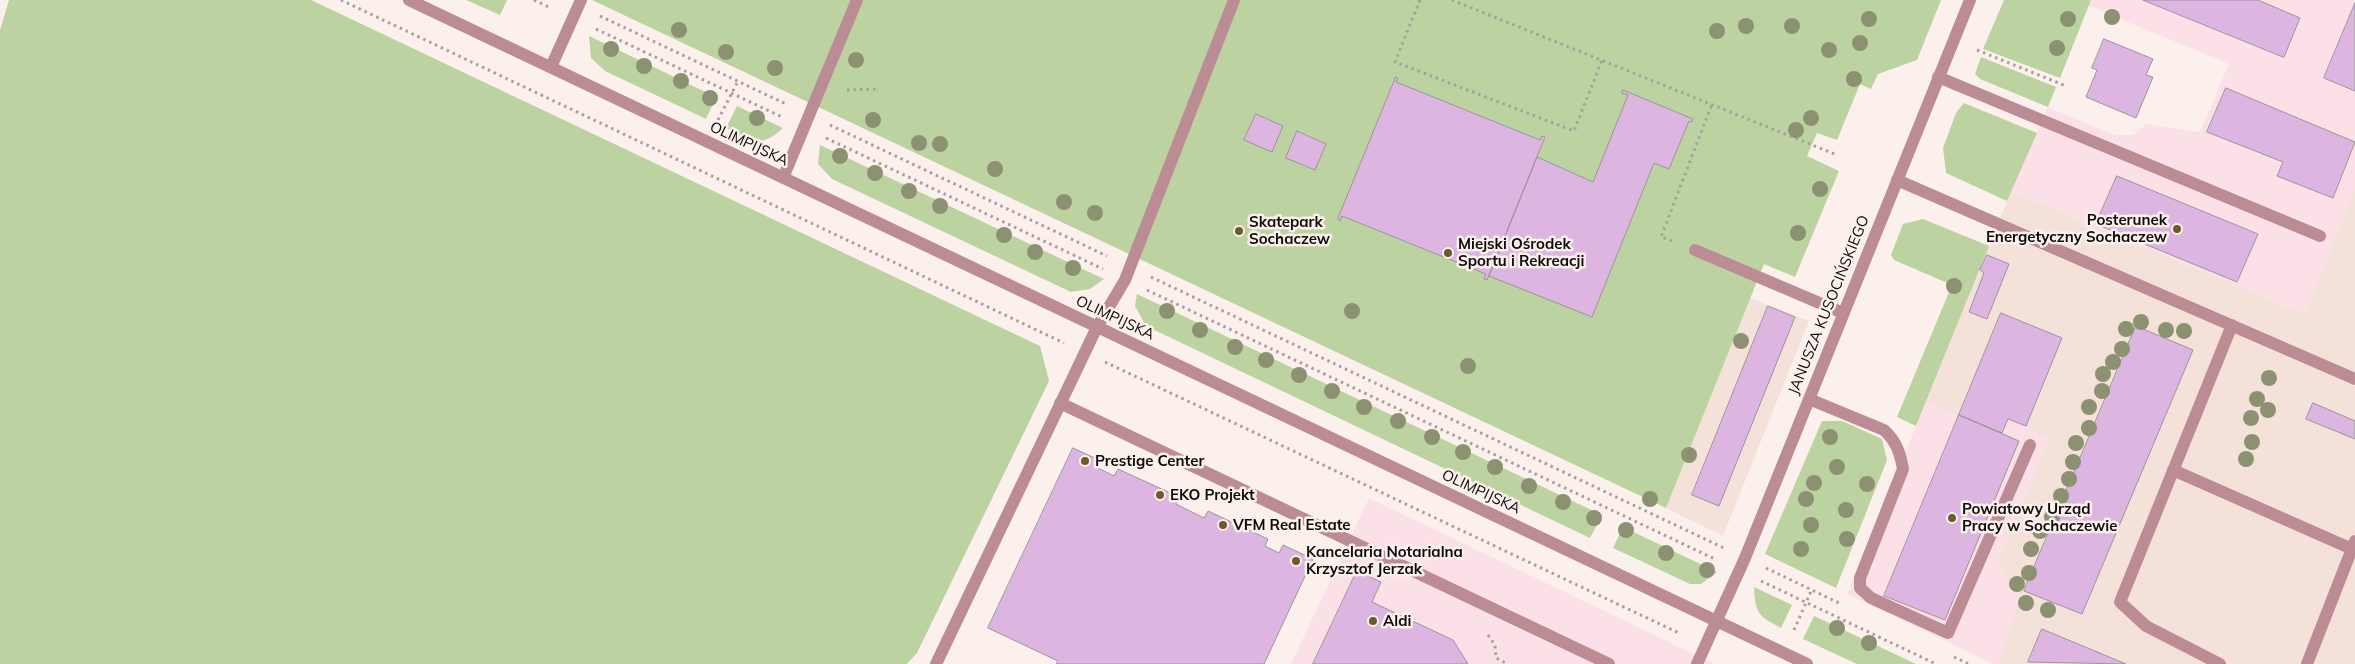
<!DOCTYPE html>
<meta charset="utf-8">
<style>
body{margin:0}
canvas{display:block;background:#fbf0ec}
</style>
<canvas width="2355" height="664"></canvas>
<script>
const ctx = document.querySelector('canvas').getContext('2d');
ctx.lineJoin = 'round';
function fill(path, color) { ctx.fillStyle = color; ctx.fill(path, 'evenodd'); }
function stroke(path, color, width, dash) { ctx.strokeStyle = color; ctx.lineWidth = width; ctx.lineCap = dash ? 'butt' : 'round'; ctx.setLineDash(dash || []); ctx.stroke(path); }
function write(font, color, halo, rows, align = 'center') {
  ctx.font = font + ' Mulish,sans-serif'; ctx.lineWidth = 5; ctx.setLineDash([]); ctx.textBaseline = 'middle'; ctx.strokeStyle = halo; ctx.fillStyle = color; for (const [text, x, y, turn = 0] of rows) {
    ctx.save(); ctx.translate(x, y); ctx.rotate((+turn || 0) * Math.PI / 180); ctx.textAlign = isNaN(turn) ? turn : align; if (halo) ctx.strokeText(text, 0, 0); ctx.fillText(text, 0, 0); ctx.restore();
  }
}
fill(new Path2D(`
 M2091,0h264v189l-50,126 -294,-124 37,-84 66,28h19l13,-11 54,8 29,-68 -140,-58z
 M1926,402l76,31 6,-14 41,20 -52,124 22,38 -21,63h-5l-146,-70z
 M1369,498l346,166h-424z`), '#fbe1e7');
fill(new Path2D(`
 M2355,189v475h-357l21,-63 -22,-38 52,-124 -40,-20 -7,14 -76,-31 85,-211 294,124z
 M1750,298l59,23 -86,215 -57,-28z`), '#f4e1da');
fill(new Path2D(`
 M9,0h302l729,346 9,35 -132,272 -10,11h-907v-634z
 M466,0h41l-7,15z
 M592,0h1349l-24,60 -39,14 -7,15 -11,-5 -23,56 -20,-7 -10,23 32,15 -44,106 -31,-13 -98,244z
 M2004,0h87l-31,78 -77,-29z
 M589,36l127,61 -10,22 -101,-48 -14,-13z
 M1981,57l75,30 -8,20 -68,-28 -5,-5z
 M1964,103l73,30 -30,68 -61,-28 -3,-25 13,-35z
 M737,106l46,22c-21,21 -33,12 -57,0z
 M820,145l284,134 -14,10 -19,3 -239,-113 -14,-15z
 M1923,219l66,27 -73,180 -19,-9 55,-132 -58,-25 -3,-5 12,-31z
 M1137,294l465,221 -12,23 -444,-212 -11,-20z
 M1822,421h20l40,18 5,21 -51,128 -71,-34z
 M1623,527l94,45 -16,12h-11l-77,-36z
 M1754,587l38,18 -11,23c-23,-12 -26,-15 -27,-41z
 M1814,616l102,48h-59l-54,-25z`), '#bcd3a1');
const building = new Path2D(`
 M2143,0h115l42,18 -16,39z
 M2355,3v88l-31,-13z
 M2104,39l49,20 -7,16 7,2 -17,41 -50,-21 11,-27 -5,-2z
 M1396,77l2,1 -2,4 144,58 2,-4 3,1 -58,143 -3,-1 2,-5 -144,-58 -2,5 -2,-2z
 M2226,88l129,54 -22,56 -56,-22 6,-14 -76,-30z
 M1623,90l70,29 -1,3 -3,-1 -20,48 -15,-6 -62,154 -103,-41 48,-119 56,25 35,-87 -6,-2z
 M1256,114l27,12 -11,26 -28,-12z
 M1297,131l29,13 -11,26 -29,-12z
 M2117,176l141,58 -21,48 -141,-58z
 M1987,255l22,9 -22,55 -18,-7 15,-39 -4,-3z
 M1768,306l27,11 -76,189 -27,-11z
 M2001,313l61,25 -36,88 -18,-7 -6,14 -43,-18z
 M2136,326l57,24 -111,264 -58,-23z
 M2313,403l42,18v18l-49,-20z
 M1959,415l60,26 -74,179 -61,-24z
 M1073,448l28,13 -3,7 16,8 4,-7 61,28 -3,7 28,14 4,-7 60,28 -3,7 14,7 4,-8 30,14 -49,105h-208l2,-3 -70,-33z
 M1357,571l24,11 -9,20 81,38 15,24h-155z
 M2042,629l84,35 -98,-2z`);
fill(building, '#ddb5e1');
stroke(building, '#9b949c', 1);
stroke(new Path2D(`
 M341,0l723,343
 M534,0l17,8
 M1420,0l-25,62 179,69 28,-71
 M1452,0l385,155
 M600,16l186,88
 M596,29l186,88
 M1977,50l89,36
 M847,90l32,-1
 M718,120l20,-39
 M830,125l277,131
 M826,138l277,131
 M1672,241l-11,-4 51,-133
 M1151,277l573,271
 M1147,290l570,270
 M1105,362l576,272
 M1766,568l73,35
 M1761,581l175,83
 M1794,630l18,-41
 M1488,635l7,10 1,13 12,6
 M1954,657l15,7`), '#a79f9c', 3, [2.5, 4]);
stroke(new Path2D(`
 M409,0l1398,664
 M551,67l30,-67
 M1938,77l382,159
 M783,178l74,-178
 M1897,180l458,199
 M1695,250l148,63
 M1809,399l75,31c13,12 16,23 19,39l-43,109v10l11,10 77,35 82,-188
 M1060,403l549,261
 M2173,470l179,79
 M936,664l161,-337 28,-47 109,-280
 M1697,664l48,-106 225,-558
 M2220,664l-74,-38 -26,-24 112,-277
 M2307,664l48,-123`), '#bc8c95', 12);
ctx.fillStyle = '#8b9171';
for (const [x, y] of [
 [2112,17],
 [1869,19],
 [2068,19],
 [1746,26],
 [1792,26],
 [679,30],
 [1717,31],
 [1860,43],
 [2057,48],
 [611,49],
 [1829,50],
 [726,52],
 [856,60],
 [644,66],
 [775,68],
 [1854,79],
 [681,81],
 [710,98],
 [757,118],
 [1811,118],
 [873,120],
 [1796,130],
 [919,143],
 [940,144],
 [840,156],
 [995,169],
 [875,173],
 [1820,189],
 [909,191],
 [1064,202],
 [940,206],
 [1095,213],
 [1798,233],
 [1004,235],
 [1035,252],
 [1073,268],
 [1954,286],
 [1167,311],
 [1352,311],
 [2141,322],
 [2126,329],
 [1200,330],
 [2166,330],
 [2184,331],
 [1741,341],
 [1235,347],
 [2122,349],
 [1266,360],
 [2113,362],
 [1468,366],
 [2103,374],
 [1299,375],
 [2269,378],
 [1332,391],
 [2102,391],
 [2257,399],
 [1364,407],
 [2089,407],
 [2268,410],
 [2251,418],
 [1398,421],
 [2089,428],
 [1432,437],
 [1830,437],
 [2252,442],
 [2076,443],
 [1463,452],
 [1689,455],
 [2246,459],
 [2073,462],
 [1495,467],
 [1837,467],
 [2069,479],
 [1814,483],
 [1867,484],
 [1529,486],
 [2061,496],
 [1650,499],
 [1806,499],
 [1563,502],
 [1846,510],
 [2052,517],
 [1594,518],
 [1811,525],
 [1626,530],
 [2040,531],
 [1847,539],
 [1801,549],
 [2031,549],
 [1666,553],
 [1707,570],
 [2029,573],
 [2017,584],
 [2026,603],
 [2048,610],
 [1837,628],
 [1869,643]
]) { ctx.beginPath(); ctx.arc(x, y, 8, 0, 2 * Math.PI); ctx.fill(); }
for (const [x, y, r, color] of [
 [2177,229,5,"#685c29"],
 [1239,231,5,"#685c29"],
 [1448,253,5,"#685c29"],
 [1085,461,5,"#685c29"],
 [1160,495,5,"#685c29"],
 [1952,518,5,"#685c29"],
 [1223,525,5,"#685c29"],
 [1296,561,5,"#685c29"],
 [1373,621,5,"#685c29"]
]) { const dot = new Path2D(); dot.arc(x, y, r, 0, 2 * Math.PI); ctx.fillStyle = color; ctx.fill(dot); stroke(dot, '#fbf0ec', 2); }
write('15px', '#0e0a09', '#fbf0ec', [
 ["OLIMPIJSKA",749,144,25],
 ["JANUSZA KUSOCIŃSKIEGO",1829,305,-68],
 ["OLIMPIJSKA",1115,318,25],
 ["OLIMPIJSKA",1481,492,25]
]);
write('bold 15px', '#0e0a09', '#fbf0ec', [
 ["Posterunek",2167,220,"right"],
 ["Energetyczny Sochaczew",2167,237,"right"],
 ["Skatepark",1249,222],
 ["Sochaczew",1249,239],
 ["Miejski Ośrodek",1458,244],
 ["Sportu i Rekreacji",1458,261],
 ["Prestige Center",1095,461],
 ["EKO Projekt",1170,495],
 ["Powiatowy Urząd",1962,509],
 ["Pracy w Sochaczewie",1962,526],
 ["VFM Real Estate",1233,525],
 ["Kancelaria Notarialna",1306,552],
 ["Krzysztof Jerzak",1306,569],
 ["Aldi",1383,621]
], 'left');
</script>
